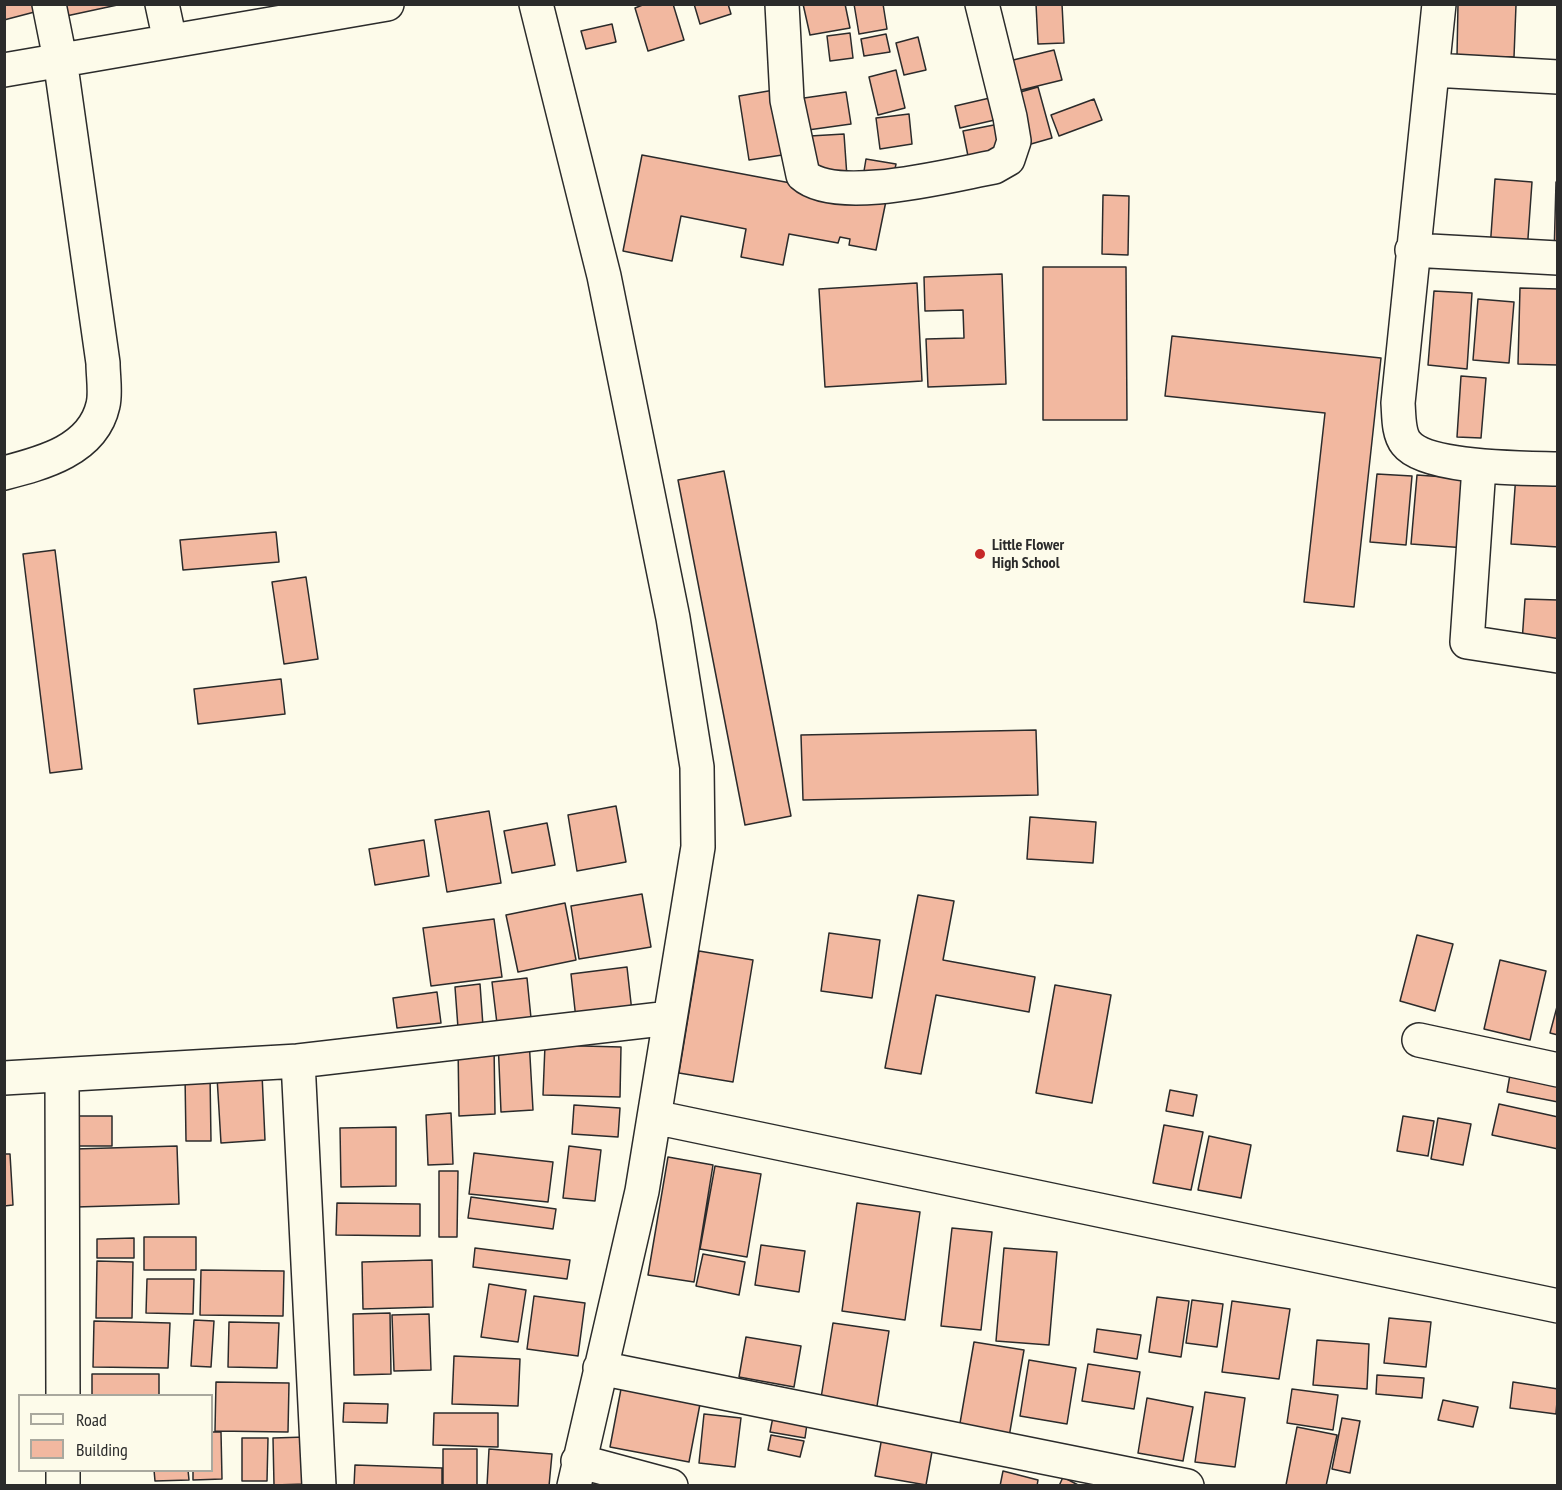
<!DOCTYPE html>
<style>
body{margin:0}
#map{position:relative;width:1562px;height:1490px;overflow:hidden;background:#fdfbea;font-family:"PT Sans Narrow",sans-serif}
canvas{display:block}
.frame{position:absolute;inset:0;border:6px solid #2b2b2b;pointer-events:none}
.legend{position:absolute;left:18px;top:1394px;width:195px;height:78px;box-sizing:border-box;background:#fdfbea;border:2px solid #a9a89e;margin:0;padding:8px 10px;list-style:none;font-size:18px;color:#2b2b2b}
.legend li{display:flex;align-items:center;gap:12px;height:30px}
.legend b{width:30px;border:2px solid #a9a89e}
</style>
<div id="map">
<canvas width="1562" height="1490"></canvas>
<div class="frame"></div>
<ul class="legend">
<li><b style="height:8px;background:#fdfbea"></b>Road</li>
<li><b style="height:16px;background:#f2b8a0"></b>Building</li>
</ul>
</div>
<script>
const ctx = document.querySelector('canvas').getContext('2d');
ctx.lineJoin = 'round';
function fill(path, color) { ctx.fillStyle = color; ctx.fill(path, 'evenodd'); }
function stroke(path, color, width, dash) { ctx.strokeStyle = color; ctx.lineWidth = width; ctx.lineCap = dash ? 'butt' : 'round'; ctx.setLineDash(dash || []); ctx.stroke(path); }
function write(font, color, halo, rows, align = 'center') {
  ctx.font = font + ' "PT Sans Narrow",sans-serif'; ctx.lineWidth = 4.5; ctx.setLineDash([]); ctx.textBaseline = 'middle'; ctx.strokeStyle = halo; ctx.fillStyle = color; for (const [text, x, y, turn = 0] of rows) {
    ctx.save(); ctx.translate(x, y); ctx.rotate((+turn || 0) * Math.PI / 180); ctx.textAlign = isNaN(turn) ? turn : align; if (halo) ctx.strokeText(text, 0, 0); ctx.fillText(text, 0, 0); ctx.restore();
  }
}
const building = new Path2D(`
 M4,4h41l1,5 -42,11z
 M54,4h68l-65,14z
 M645,4h28l11,36 -36,11 -13,-43z
 M694,4h34l3,10 -31,10z
 M803,4h42l5,24 -40,7z
 M854,4h29l4,25 -28,5z
 M1036,4h26l2,39 -26,1z
 M1458,4l58,1 -2,52 -57,-1z
 M612,24l4,18 -30,7 -5,-18z
 M850,33l3,25 -23,3 -3,-25z
 M886,34l4,18 -26,4 -3,-17z
 M918,37l8,33 -22,5 -8,-32z
 M1054,50l8,30 -53,13 -8,-30z
 M896,70l9,38 -27,7 -9,-38z
 M1038,87l14,51 -28,8 -14,-51z
 M780,89l9,65 -40,6 -10,-64z
 M846,92l5,32 -43,6 -4,-32z
 M994,97l5,22 -39,9 -5,-22z
 M1094,99l8,21 -43,16 -8,-21z
 M909,114l3,30 -32,5 -4,-31z
 M999,124l6,29 -36,8 -6,-30z
 M844,134l3,43 -34,2 -3,-43z
 M642,155l244,46 -10,49 -27,-5 1,-6 -10,-2 -2,6 -49,-9 -6,31 -42,-8 5,-28 -65,-13 -9,45 -49,-10z
 M866,159l30,5 -4,19 -29,-6z
 M1495,179l37,3 -5,70 -37,-3z
 M1556,182h2v74h-4z
 M1103,195l26,1 -1,59 -26,-1z
 M1043,267h83l1,153h-84z
 M1002,274l4,110 -78,3 -2,-48 38,-1 -1,-28 -38,1 -1,-34z
 M917,283l5,98 -97,6 -6,-98z
 M1520,288l38,1v76l-40,-1z
 M1434,291l38,2 -5,76 -39,-4z
 M1478,299l36,3 -5,61 -36,-3z
 M1172,336l209,22 -27,249 -50,-5 21,-189 -160,-17z
 M1461,376l25,2 -5,60 -24,-1z
 M724,471l67,345 -46,9 -67,-345z
 M1377,474l35,2 -6,69 -36,-3z
 M1516,474l42,2v71l-47,-3z
 M1417,475l55,4 -6,69 -55,-4z
 M276,532l3,30 -96,8 -3,-30z
 M55,550l27,219 -32,4 -27,-219z
 M306,577l12,82 -34,5 -12,-82z
 M1525,599l33,1v44l-36,-2z
 M281,679l4,35 -87,10 -4,-35z
 M1036,730l2,65 -235,5 -2,-65z
 M616,806l10,56 -49,9 -9,-56z
 M489,811l12,72 -54,9 -12,-72z
 M1030,817l66,5 -3,41 -66,-4z
 M547,823l8,42 -43,8 -8,-42z
 M424,840l5,36 -54,9 -6,-36z
 M642,894l9,53 -72,12 -8,-53z
 M918,895l36,6 -11,59 92,17 -6,35 -93,-17 -15,79 -36,-6z
 M565,903l11,57 -58,12 -12,-57z
 M494,919l8,58 -71,9 -8,-58z
 M829,933l51,7 -8,58 -51,-7z
 M1417,935l36,9 -18,67 -35,-10z
 M699,951l54,9 -20,122 -54,-9z
 M1500,960l46,11 -16,69 -46,-11z
 M627,967l5,45 -56,7 -5,-45z
 M527,978l5,50 -34,4 -6,-50z
 M480,984l3,42 -25,2 -3,-41z
 M1055,985l56,10 -19,108 -56,-10z
 M437,992l4,31 -44,5 -4,-30z
 M1558,1003v32l-8,-2z
 M529,1039l4,71 -32,2 -3,-72z
 M458,1045h36l1,69 -36,2z
 M545,1045l76,2 -1,50 -77,-2z
 M1511,1069l47,10v23l-51,-10z
 M210,1074l1,67h-25l-1,-66z
 M262,1074l3,66 -44,3 -4,-66z
 M1170,1090l27,5 -4,21 -27,-5z
 M1499,1104l59,13v32l-66,-14z
 M574,1105l46,3 -2,29 -46,-3z
 M451,1113l2,51 -25,1 -2,-50z
 M73,1116h39v30h-39z
 M1403,1116l31,5 -6,35 -31,-5z
 M1438,1118l33,6 -8,41 -32,-6z
 M1164,1125l39,7 -12,58 -38,-7z
 M396,1127v59l-55,1 -1,-59z
 M1209,1136l42,9 -10,53 -43,-8z
 M177,1146l2,58 -103,3 -1,-58z
 M569,1146l32,4 -6,51 -32,-3z
 M474,1153l79,9 -5,40 -79,-8z
 M4,1154h6l3,51 -9,1z
 M668,1157l45,8 -19,117 -46,-7z
 M715,1166l46,8 -14,83 -47,-8z
 M439,1171h19l-1,66h-18z
 M471,1197l85,12 -3,20 -85,-11z
 M337,1203l83,1v32l-84,-1z
 M857,1203l63,9 -15,108 -63,-9z
 M952,1228l40,4 -11,98 -40,-4z
 M144,1237h52v33h-52z
 M134,1238v20h-37v-19z
 M761,1245l44,6 -6,41 -44,-7z
 M475,1248l95,12 -3,19 -94,-12z
 M1004,1248l53,4 -8,93 -53,-4z
 M703,1254l42,8 -6,33 -43,-9z
 M432,1260l1,47 -70,2 -1,-47z
 M97,1261l36,1 -1,56h-36z
 M201,1270l83,1 -1,45 -83,-1z
 M147,1279h47l-1,35 -47,-1z
 M489,1284l37,6 -8,52 -37,-5z
 M534,1296l51,7 -7,53 -51,-7z
 M1157,1297l32,4 -8,56 -32,-5z
 M1192,1300l31,4 -6,43 -31,-4z
 M1232,1301l58,8 -11,70 -57,-7z
 M390,1313l1,61 -37,1 -1,-61z
 M429,1314l2,56 -37,1 -2,-56z
 M1389,1318l42,4 -5,45 -42,-4z
 M194,1320l20,1 -3,46 -20,-1z
 M94,1321l76,2 -2,45 -75,-1z
 M229,1322l50,1 -2,45 -49,-1z
 M833,1323l56,8 -12,75 -56,-8z
 M1097,1329l44,6 -4,24 -43,-7z
 M746,1337l55,9 -7,41 -55,-10z
 M1317,1340l52,4 -2,45 -54,-4z
 M974,1342l50,8 -15,87 -50,-8z
 M454,1356l66,3 -2,47 -66,-2z
 M1029,1360l47,8 -9,56 -47,-8z
 M1088,1364l52,8 -6,37 -52,-8z
 M92,1374h67v22h-67z
 M1377,1375l47,3 -2,20 -46,-4z
 M216,1382l73,1 -1,49 -73,-1z
 M1513,1382l45,7 -2,25 -46,-6z
 M621,1389l79,15 -11,58 -79,-15z
 M1292,1389l46,6 -5,35 -46,-7z
 M1205,1392l40,6 -10,69 -40,-5z
 M1147,1398l46,9 -10,54 -45,-8z
 M1443,1400l35,7 -5,20 -35,-7z
 M344,1403l44,1 -1,19 -44,-1z
 M434,1413h64v34l-65,-2z
 M704,1414l37,4 -6,49 -36,-4z
 M773,1417l34,7 -2,14 -35,-6z
 M1342,1418l18,3 -10,52 -18,-4z
 M1297,1427l40,8 -11,51 -40,-1z
 M212,1432h9l1,47 -29,1v-10h19z
 M771,1435l33,6 -4,16 -32,-7z
 M306,1437v47l-32,1 -1,-47z
 M882,1437l51,9 -7,39 -51,-9z
 M242,1438h26l-1,43h-25z
 M443,1449h34v37h-34z
 M489,1449l63,5 -3,32h-62z
 M355,1465l87,3v18h-88z
 M154,1470h34l1,10 -34,1z
 M1003,1471l35,9 -1,6h-37z
 M1063,1477l17,9h-21z`);
fill(building, '#f2b8a0');
stroke(building, '#2b2b2b', 1.5);
const minor = new Path2D(`
 M162,4l8,37
 M536,4l68,272 69,342 24,149 1,80 -56,344 -68,295
 M782,4l5,96 16,75c34,30 147,0 191,-8l14,-8 6,-18 -4,-24 -28,-113
 M1439,4l-41,399c1,12 0,30 8,40 20,26 119,25 152,26
 M4,70l383,-66
 M1433,70l125,7
 M1412,250l146,8
 M1479,467l-12,175 91,14
 M4,473c39,-10 89,-23 99,-68 3,-12 0,-29 0,-42l-43,-304 -11,-55
 M1419,1040l139,30
 M62,1075l1,321
 M4,1078l294,-17
 M654,1117l904,189
 M600,1368l587,118
 M578,1461l93,25
 M63,1470v16
 M319,1486l-21,-425 372,-43`);
stroke(minor, '#2b2b2b', 36);
stroke(minor, '#fdfbea', 33);
for (const [x, y, r, color] of [
 [980,554,6,"#c62828"]
]) { const dot = new Path2D(); dot.arc(x, y, r, 0, 2 * Math.PI); ctx.fillStyle = color; ctx.fill(dot); stroke(dot, '#fdfbea', 2); }
write('bold 16px', '#2b2b2b', '#fdfbea', [
 ["Little Flower",992,545],
 ["High School",992,563]
], 'left');
</script>
